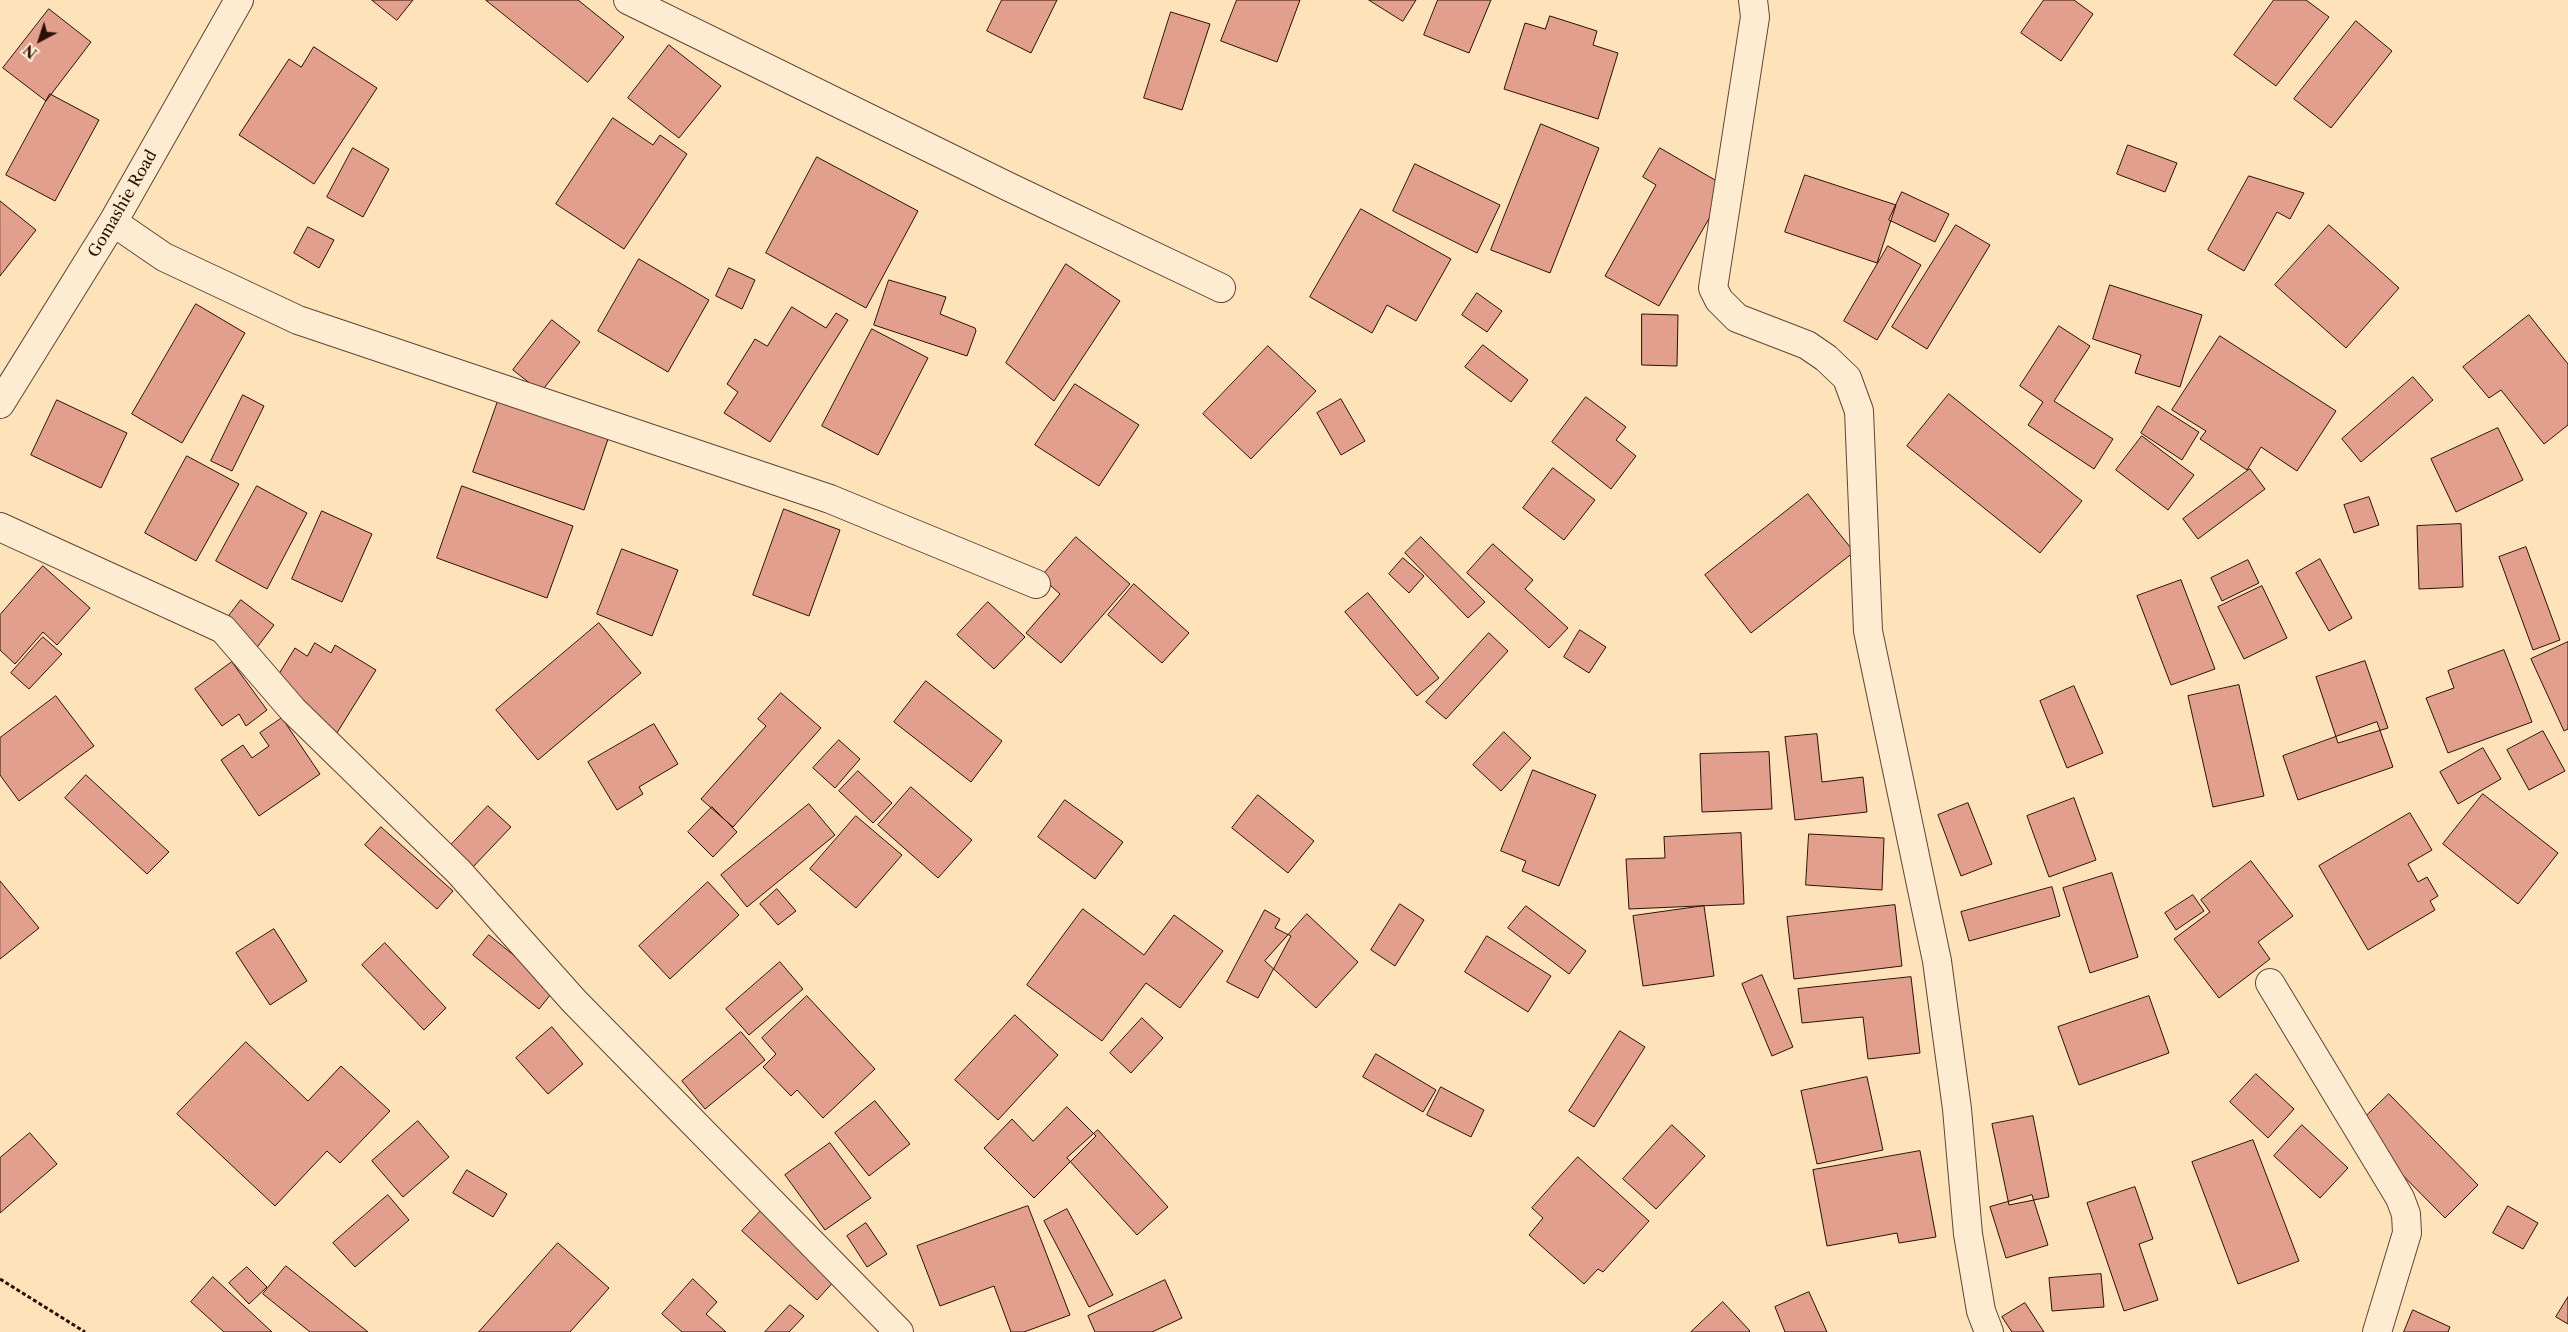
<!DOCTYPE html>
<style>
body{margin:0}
#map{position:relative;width:2568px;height:1332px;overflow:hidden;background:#fde2ba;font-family:"Libre Caslon Text",serif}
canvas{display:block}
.north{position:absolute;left:15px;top:15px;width:50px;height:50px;-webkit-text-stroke:4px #feecd2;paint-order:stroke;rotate:220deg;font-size:14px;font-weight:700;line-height:20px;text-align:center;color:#2d1006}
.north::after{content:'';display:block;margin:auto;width:18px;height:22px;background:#2d1006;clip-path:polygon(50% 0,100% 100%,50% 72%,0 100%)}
</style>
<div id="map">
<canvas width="2568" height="1332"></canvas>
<div class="north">N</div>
</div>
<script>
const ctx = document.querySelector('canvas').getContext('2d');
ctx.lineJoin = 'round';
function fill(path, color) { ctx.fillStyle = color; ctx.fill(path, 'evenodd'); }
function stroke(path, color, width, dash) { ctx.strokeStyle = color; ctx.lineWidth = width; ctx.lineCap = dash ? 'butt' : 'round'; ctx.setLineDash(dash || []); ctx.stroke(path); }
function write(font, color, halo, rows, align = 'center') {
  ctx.font = font + ' "Libre Caslon Text",serif'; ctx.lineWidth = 4; ctx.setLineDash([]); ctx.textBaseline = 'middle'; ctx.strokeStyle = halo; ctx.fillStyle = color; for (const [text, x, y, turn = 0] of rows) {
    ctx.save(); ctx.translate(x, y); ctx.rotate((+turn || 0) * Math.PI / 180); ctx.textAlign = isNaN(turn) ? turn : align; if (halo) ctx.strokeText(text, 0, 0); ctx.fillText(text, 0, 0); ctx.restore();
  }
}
const building = new Path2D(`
 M372,0h41l-16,20z
 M486,0h92l46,37 -36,45z
 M1002,0h55l-26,53 -44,-22z
 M1237,0h63l-23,62 -56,-21z
 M1369,0h47l-13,21z
 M1438,0h53l-22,53 -45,-18z
 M2044,0h30l19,14 -32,47 -40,-28z
 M2274,0h32l23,17 -53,69 -42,-31z
 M49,9l42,33 -45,59 -43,-33z
 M1171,12l39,12 -28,86 -38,-12z
 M1550,16l47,15 -4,14 25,8 -20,66 -94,-30 21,-66 20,6z
 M2356,21l36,30 -61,77 -37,-29z
 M669,45l52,41 -42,52 -51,-40z
 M314,47l63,41 -63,96 -75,-49 50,-76 12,8z
 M50,94l49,26 -44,81 -49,-26z
 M613,118l40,27 7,-10 27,19 -63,95 -68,-45z
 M1541,124l58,24 -49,125 -59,-23z
 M2128,145l49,18 -12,29 -48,-18z
 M353,148l36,21 -26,48 -36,-20z
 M1660,148l67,39 -68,119 -54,-30 51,-91 -13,-8z
 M817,157l101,54 -52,97 -100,-55z
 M1415,164l85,41 -23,48 -84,-42z
 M1805,175l91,30 -19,58 -92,-31z
 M2249,176l55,17 -14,26 -13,-7 -33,59 -36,-21z
 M1902,192l47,22 -14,28 -46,-22z
 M0,201l36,29 -36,46z
 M1361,209l90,50 -35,62 -29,-16 -15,28 -62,-36z
 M1956,225l34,20 -63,104 -35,-22z
 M2329,225l70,63 -53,60 -71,-63z
 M308,227l26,13 -15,28 -25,-15z
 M1888,246l33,19 -44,75 -33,-19z
 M639,259l70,41 -41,72 -70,-41z
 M1066,264l54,37 -66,100 -48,-38z
 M729,268l26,12 -13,29 -26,-13z
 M889,280l57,17 -6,17 35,14 1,3 -9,25 -93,-31z
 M2110,285l92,30 -22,72 -45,-14 6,-18 -48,-16z
 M1477,293l25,18 -15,21 -25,-17z
 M196,304l49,29 -63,110 -50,-29z
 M792,307l34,21 10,-15 12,7 -78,122 -46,-29 14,-21 -11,-8 28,-45 12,7z
 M1642,314l36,1 -1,51 -35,-1z
 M2529,315l39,49v61l-24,19 -43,-54 -12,8 -26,-31z
 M552,320l28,22 -39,50 -28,-22z
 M2059,326l31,20 -36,55 59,38 -19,30 -66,-44 15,-23 -23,-16z
 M872,329l56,29 -50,97 -56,-29z
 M2220,336l116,75 -39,60 -36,-24 -14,23 -47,-31 6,-8 -34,-21z
 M1483,345l45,35 -17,22 -46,-35z
 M1268,346l48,45 -65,68 -48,-45z
 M2413,377l20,23 -72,62 -19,-23z
 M1075,384l64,41 -40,61 -64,-41z
 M1949,394l133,107 -42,52 -133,-107z
 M243,395l21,11 -32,65 -21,-10z
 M1586,397l40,30 -10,13 20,16 -25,33 -59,-47z
 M1341,399l24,42 -24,14 -24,-42z
 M57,400l70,33 -26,55 -70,-33z
 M498,401l110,38 -24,71 -111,-38z
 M2158,406l41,26 -17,28 -41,-27z
 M2498,428l25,52 -67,32 -25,-53z
 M2142,436l52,39 -26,35 -52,-40z
 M187,456l52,28 -43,77 -51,-28z
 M1553,468l42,32 -31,40 -41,-32z
 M2250,469l15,20 -67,50 -15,-20z
 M257,486l50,27 -40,76 -51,-28z
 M462,486l111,40 -26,72 -110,-40z
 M1808,494l46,58 -103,81 -46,-58z
 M2369,497l10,28 -25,8 -10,-28z
 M784,509l56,21 -31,86 -56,-21z
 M322,511l50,23 -30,68 -50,-23z
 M2461,524l2,63 -44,2 -2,-63z
 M1076,537l54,47 -69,79 -35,-30 34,-39 -19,-17z
 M1421,537l64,65 -17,16 -63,-65z
 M1493,544l40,36 -8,9 43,39 -19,20 -82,-75z
 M2526,547l34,93 -27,10 -34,-93z
 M622,549l56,21 -26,66 -55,-22z
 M1403,558l21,18 -15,17 -20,-19z
 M2320,559l32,59 -23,13 -33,-58z
 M2248,560l11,23 -37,18 -11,-23z
 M43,566l47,42 -33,37 -14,-13 -28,32 -15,-14v-35z
 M2181,580l34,89 -44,16 -34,-89z
 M1134,584l55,49 -27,30 -54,-48z
 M2262,586l25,52 -43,21 -26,-52z
 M1368,593l71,85 -22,18 -72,-84z
 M241,600l33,25 -19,25 -33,-25z
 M988,602l37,35 -31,32 -37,-34z
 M599,623l42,50 -103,87 -42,-50z
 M1580,630l26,17 -17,26 -25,-16z
 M1489,633l19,18 -62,68 -20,-17z
 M43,637l19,17 -33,35 -18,-16z
 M2568,642v87l-4,2 -33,-72z
 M315,643l16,10 4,-8 41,25 -41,66 -58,-59 18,-29 12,8z
 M2504,650l28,72 -84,31 -22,-55 28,-10 -6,-17z
 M2365,661l23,67 -50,15 -22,-66z
 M232,662l35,48 -21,16 -7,-12 -17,12 -27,-37z
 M926,681l76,60 -31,41 -77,-60z
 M2239,685l25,111 -51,11 -25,-111z
 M2074,686l29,67 -36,15 -27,-67z
 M781,693l40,35 -88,99 -32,-28 65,-73 -8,-7z
 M56,696l38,50 -75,55 -19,-26v-37z
 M282,718l38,56 -61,42 -38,-56 22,-15 9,13 17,-12 -9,-13z
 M2377,722l16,45 -95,33 -15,-44z
 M654,724l24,40 -39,23 4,7 -26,16 -29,-48z
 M2543,731l22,40 -36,19 -22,-40z
 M1504,732l27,26 -30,33 -28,-26z
 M1817,734l5,48 41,-5 4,35 -72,8 -10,-83z
 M839,740l21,19 -25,29 -22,-20z
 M2483,748l18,31 -43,25 -18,-32z
 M1769,752l3,57 -70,3 -2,-58z
 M1533,770l63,25 -37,91 -37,-15 4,-10 -25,-10z
 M858,771l34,32 -19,20 -34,-32z
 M86,775l83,77 -22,22 -82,-76z
 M911,787l61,53 -34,38 -60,-53z
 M2483,794l75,59 -40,51 -75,-60z
 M1258,795l56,46 -26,32 -56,-45z
 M2074,798l22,62 -47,17 -22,-61z
 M1065,800l58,42 -28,37 -57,-42z
 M1968,803l24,61 -31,12 -23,-61z
 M809,804l26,31 -88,72 -26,-32z
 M488,806l23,21 -39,41 -23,-21z
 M712,807l25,25 -24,25 -25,-25z
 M2410,813l22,37 -24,14 10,18 9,-5 11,19 -8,5 5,9 -67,40 -49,-84z
 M856,816l46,39 -46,53 -46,-39z
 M381,827l72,64 -16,18 -72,-64z
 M1741,833l3,71 -115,5 -3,-50 39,-1 -1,-21z
 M1809,834l75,4 -2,52 -76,-5z
 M2251,861l42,55 -35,26 12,17 -51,39 -45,-59 36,-27 -9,-12z
 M2112,873l26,84 -48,16 -27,-85z
 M0,881l39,47 -39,31z
 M708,882l31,33 -69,64 -31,-33z
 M2052,887l8,29 -91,25 -8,-29z
 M777,889l19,22 -18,14 -18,-21z
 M2193,895l11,16 -28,19 -11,-17z
 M1400,904l24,16 -29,46 -24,-16z
 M1895,905l7,61 -108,13 -7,-62z
 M1526,906l60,45 -17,23 -61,-46z
 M1704,906l10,70 -71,10 -10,-70z
 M1083,909l61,46 30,-40 49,36 -43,57 -34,-25 -44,58 -75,-56z
 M1265,910l15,9 -5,9 16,8 -33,62 -31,-16z
 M1307,914l51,48 -42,46 -51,-47z
 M274,929l33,52 -37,24 -34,-52z
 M489,935l66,54 -16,20 -66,-54z
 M1487,936l64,40 -23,36 -63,-40z
 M385,943l61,65 -22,22 -62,-65z
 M780,962l23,27 -54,46 -23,-26z
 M1762,975l31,72 -21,9 -30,-72z
 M1911,977l9,76 -52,6 -5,-42 -61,6 -4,-34z
 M807,996l68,73 -52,49 -26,-28 -6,6 -28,-29 13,-13 -14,-16z
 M2149,996l20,57 -90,32 -21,-58z
 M1015,1015l43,40 -60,65 -43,-40z
 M1142,1018l21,20 -32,35 -21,-20z
 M552,1027l31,37 -35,30 -32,-36z
 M1620,1031l25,16 -51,80 -25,-16z
 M741,1032l24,28 -60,49 -23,-28z
 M246,1042l62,59 33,-35 49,45 -50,52 -13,-12 -52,55 -98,-92z
 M1376,1054l60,36 -13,22 -60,-35z
 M2256,1074l38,35 -26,29 -38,-36z
 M1867,1077l16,73 -66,14 -16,-73z
 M1441,1087l43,23 -13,27 -44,-22z
 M2389,1094l89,91 -33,33 -90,-91z
 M875,1101l35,43 -41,32 -34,-43z
 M1067,1107l29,29 -62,62 -50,-50 28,-29 21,22z
 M2033,1116l16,81 -40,8 -17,-81z
 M418,1121l31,36 -46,40 -31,-36z
 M1672,1125l33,31 -49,53 -33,-30z
 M2302,1125l46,43 -28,30 -46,-42z
 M1098,1130l70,77 -31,28 -70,-77z
 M30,1133l27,31 -57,49v-55z
 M2253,1140l46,121 -61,23 -46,-122z
 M830,1143l41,55 -46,32 -40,-55z
 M1920,1151l16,86 -37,6 -2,-10 -70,13 -14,-76z
 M1578,1157l71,64 -46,51 -5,-3 -14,15 -55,-49 14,-17 -11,-10z
 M467,1170l40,24 -14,23 -40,-24z
 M2135,1187l18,52 -14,5 19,56 -34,11 -37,-108z
 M388,1195l21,25 -54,47 -22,-24z
 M2032,1195l16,50 -42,13 -16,-51z
 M772,1199l75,68 -30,33 -75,-69z
 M1028,1206l42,109 -46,17h-13l-17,-46 -54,20 -23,-60z
 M2508,1206l30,17 -15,26 -30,-16z
 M1067,1209l46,86 -24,12 -45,-86z
 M866,1223l21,31 -20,13 -20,-31z
 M558,1243l51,45 -39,44h-91z
 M286,1266l82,66h-58l-47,-38z
 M247,1267l20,20 -18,17 -20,-21z
 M2101,1274l3,33 -52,4 -3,-33z
 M213,1277l59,55h-48l-33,-30z
 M693,1279l24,23 -11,12 20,18h-44l-20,-18z
 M1165,1280l17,38 -30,14h-57l-7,-16z
 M1809,1292l18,40h-42l-10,-25z
 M2568,1297v27l-12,-7z
 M1723,1302l27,29 -1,1h-58z
 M2025,1303l19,29h-32l-10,-15z
 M790,1305l14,11 -15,16h-24z
 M2413,1310l37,17 -2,5h-44z`);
fill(building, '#e29f8d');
stroke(building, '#2d1006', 1);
const minor = new Path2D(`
 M628,0l379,186 214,102
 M1753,0l2,17 -42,271 6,12 18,18 70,27 19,13 21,20 12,33 9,220 69,330 20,148 11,125 13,77 8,21
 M113,222l51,35 134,63 532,179 206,85
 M0,404l113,-182 126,-222
 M0,527l223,102 70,81 166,162 115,129 325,331
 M2270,983l130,215 6,16 1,19 -30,99`);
stroke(minor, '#614433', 30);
stroke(new Path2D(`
 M0,1279l85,53`), '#2d1006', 3, [4, 2.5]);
stroke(minor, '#feecd2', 28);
write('16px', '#2d1006', '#feecd2', [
 ["Gomashie Road",123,204,-60]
]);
</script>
